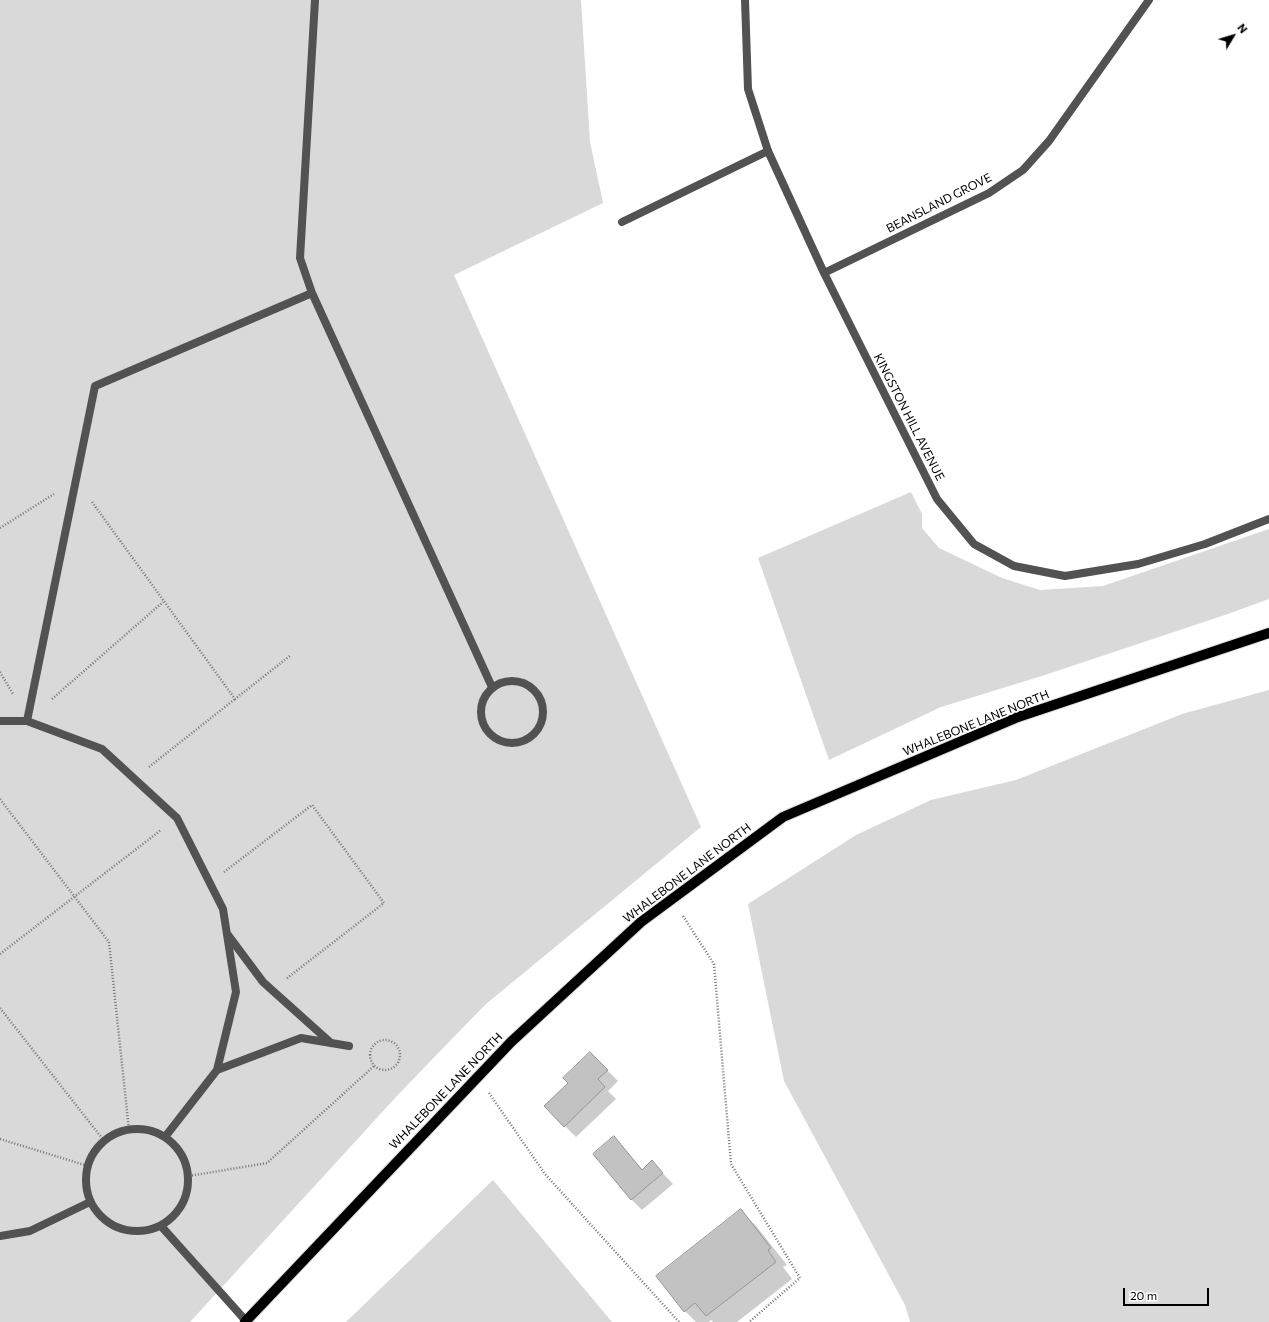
<!DOCTYPE html>
<style>
body{margin:0}
#map{position:relative;width:1269px;height:1322px;overflow:hidden;background:#fff;font-family:Commissioner,sans-serif}
canvas{display:block}
.north{position:absolute;left:1213px;top:16px;width:40px;height:40px;-webkit-text-stroke:3px #fff;paint-order:stroke;rotate:52deg;font-size:11px;font-weight:700;line-height:16px;text-align:center;color:#000}
.north::after{content:'';display:block;margin:auto;width:14px;height:18px;background:#000;clip-path:polygon(50% 0,100% 100%,50% 72%,0 100%)}
.scale{position:absolute;left:1123px;top:1288px;width:86px;height:18px;box-sizing:border-box;border:2px solid #000;border-top:0;padding-left:5px;font-size:12px;line-height:14px;white-space:nowrap;color:#000;-webkit-text-stroke:3px #fff;paint-order:stroke}
</style>
<div id="map">
<canvas width="1269" height="1322"></canvas>
<div class="north">N</div>
<div class="scale">20 m</div>
</div>
<script>
const ctx = document.querySelector('canvas').getContext('2d');
ctx.lineJoin = 'round';
function fill(path, color) { ctx.fillStyle = color; ctx.fill(path, 'evenodd'); }
function stroke(path, color, width, dash) { ctx.strokeStyle = color; ctx.lineWidth = width; ctx.lineCap = dash ? 'butt' : 'round'; ctx.setLineDash(dash || []); ctx.stroke(path); }
function write(font, color, halo, rows, align = 'center') {
  ctx.font = font + ' Commissioner,sans-serif'; ctx.lineWidth = 3.5; ctx.setLineDash([]); ctx.textBaseline = 'middle'; ctx.strokeStyle = halo; ctx.fillStyle = color; for (const [text, x, y, turn = 0] of rows) {
    ctx.save(); ctx.translate(x, y); ctx.rotate((+turn || 0) * Math.PI / 180); ctx.textAlign = isNaN(turn) ? turn : align; if (halo) ctx.strokeText(text, 0, 0); ctx.fillText(text, 0, 0); ctx.restore();
  }
}
fill(new Path2D(`
 M0,0h581l9,142 13,61 -149,72 247,552 -215,177 -42,43 -48,50 -206,225h-190z
 M911,492l11,22v14l17,20 63,30 38,12 63,-4 166,-57v70l-44,16 -180,60 -104,32 -112,53 -71,-202z
 M1269,690v632h-359l-5,-17 -121,-224 -36,-177 108,-69 75,-35 85,-20 166,-66z
 M493,1180l119,142h-266z`), '#d9d9d9');
fill(new Path2D(`
 M590,1053l28,28 -10,10 8,8 -40,38 -11,-11z
 M614,1138l29,32 9,-8 21,22 -31,26 -11,-11z
 M741,1211l16,16 30,38 -4,2 9,12 -55,43h-24l-2,-2 -2,2h-13l-11,-11z`), '#0003');
const building = new Path2D(`
 M590,1052l18,18 -10,9 7,8 -41,40 -20,-21 24,-23 -5,-5z
 M614,1136l28,34 10,-10 11,13 -32,27 -38,-46z
 M741,1209l30,39 -3,2 8,12 -70,54 -11,-13 -11,9 -28,-36z`);
fill(building, '#c2c2c2');
stroke(building, '#969696', 1);
const primary = new Path2D(`
 M245,1322l266,-280 130,-120 142,-105 235,-100 251,-84`);
stroke(primary, '#dbdbdb', 12);
stroke(new Path2D(`
 M92,502l143,197 56,-44
 M0,528l54,-34
 M0,672l13,22
 M52,699l111,-97
 M149,767l86,-68
 M0,799l109,143 20,188
 M224,872l88,-67 72,98 -98,76
 M683,916l31,48 17,200 69,114 -51,44
 M0,954l161,-124
 M0,1008l105,134
 M370 1055a15 15 0 1 1 30 0a15 15 0 1 1-30 0Z
 M489,1093l56,81 134,148
 M0,1139l88,27
 M189,1176l78,-13 107,-97`), '#747474', 2.5, [1, 2]);
stroke(new Path2D(`
 M622,222l146,-71
 M312,293l-12,-35 15,-258
 M481 712a31 31 0 1 1 62 0a31 31 0 1 1-62 0Z
 M0,721h27l75,28 75,69 46,91 13,83 -19,78 -52,67
 M27,721l68,-335 217,-93 180,394
 M228,935l35,47 68,61
 M217,1070l84,-32 48,8
 M86 1180a51 51 0 1 1 102 0a51 51 0 1 1-102 0Z
 M161,1226l85,95
 M0,1236l30,-5 60,-29`), '#525252', 8);
stroke(new Path2D(`
 M745,0l3,89 20,62 56,122 113,226 37,45 40,22 51,10 73,-12 67,-20 64,-25
 M824,273l165,-80 34,-23 26,-29 100,-141`), '#525252', 8);
stroke(primary, '#000', 10);
write('12px', '#000', '#fff', [
 ["BEANSLAND GROVE",939,203,-27],
 ["KINGSTON HILL AVENUE",909,417,63],
 ["WHALEBONE LANE NORTH",976,723,-22],
 ["WHALEBONE LANE NORTH",687,873,-37],
 ["WHALEBONE LANE NORTH",446,1091,-46]
]);
</script>
